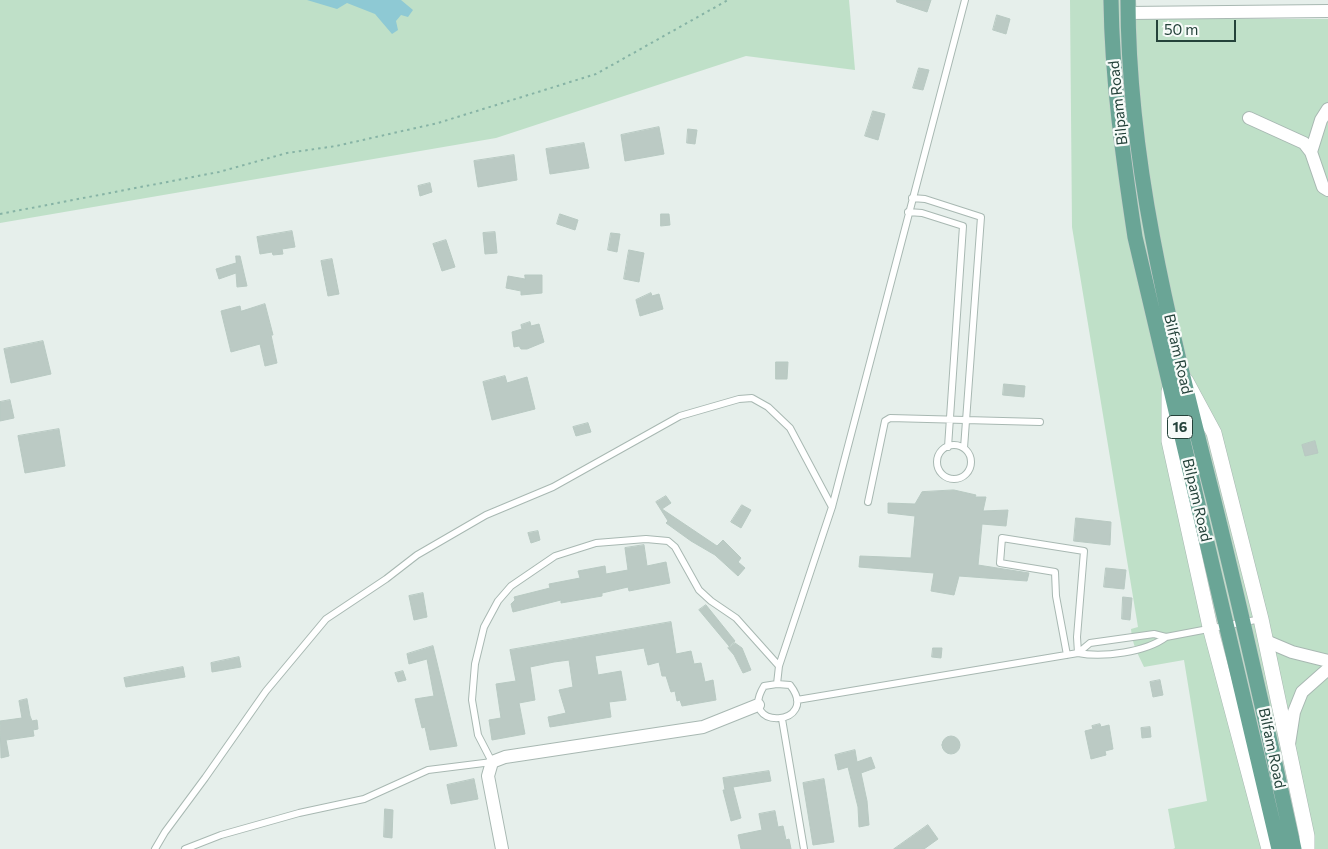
<!DOCTYPE html>
<style>
body{margin:0}
#map{position:relative;width:1328px;height:849px;overflow:hidden;background:#e6efeb;font-family:Commissioner,sans-serif}
canvas{display:block}
.scale{position:absolute;left:1156px;top:20px;width:80px;height:22px;box-sizing:border-box;border:2px solid #24423a;border-top:0;padding-left:6px;font-size:15px;line-height:18px;white-space:nowrap;color:#24423a;-webkit-text-stroke:4px #f7fbf9;paint-order:stroke}
</style>
<div id="map">
<canvas width="1328" height="849"></canvas>
<div class="scale">50 m</div>
</div>
<script>
const ctx = document.querySelector('canvas').getContext('2d');
ctx.lineJoin = 'round';
function fill(path, color) { ctx.fillStyle = color; ctx.fill(path, 'evenodd'); }
function stroke(path, color, width, dash) { ctx.strokeStyle = color; ctx.lineWidth = width; ctx.lineCap = dash ? 'butt' : 'round'; ctx.setLineDash(dash || []); ctx.stroke(path); }
function write(font, color, halo, rows, align = 'center') {
  ctx.font = font + ' Commissioner,sans-serif'; ctx.lineWidth = 4.5; ctx.setLineDash([]); ctx.textBaseline = 'middle'; ctx.strokeStyle = halo; ctx.fillStyle = color; for (const [text, x, y, turn = 0] of rows) {
    ctx.save(); ctx.translate(x, y); ctx.rotate((+turn || 0) * Math.PI / 180); ctx.textAlign = isNaN(turn) ? turn : align; if (halo) ctx.strokeText(text, 0, 0); ctx.fillText(text, 0, 0); ctx.restore();
  }
}
fill(new Path2D(`
 M0,0h849l6,70 -109,-14 -250,82 -496,85z
 M1070,0h66l1,19h191v830h-155l2,-1 -7,-39 39,-8 -23,-141 -40,7c-6,-13 -12,-23 -13,-38l7,-2 -66,-400z`), '#bfe0c8');
fill(new Path2D(`
 M307,0h94l12,10 -5,7 -7,-2 -5,6 2,9 -6,4 -17,-20 -28,-11 -10,6z`), '#8ec9d4');
const building = new Path2D(`
 M897,0h34l-4,12 -30,-10z
 M997,15l13,4 -4,15 -13,-4z
 M919,68l10,2 -6,20 -10,-2z
 M873,111l12,3 -7,26 -13,-4z
 M659,127l5,27 -39,7 -4,-26z
 M688,129l9,1 -2,14 -8,-1z
 M584,143l5,25 -39,6 -4,-25z
 M514,155l3,25 -39,7 -4,-26z
 M430,183l2,9 -12,4 -2,-10z
 M560,214l18,6 -3,10 -18,-6z
 M661,214h8l1,11 -9,1z
 M292,231l3,16 -13,2 1,5 -10,1 -1,-3 -12,2 -3,-17z
 M495,232l2,21 -12,1 -2,-21z
 M611,233l9,1 -3,18 -9,-2z
 M446,240l9,27 -13,4 -9,-27z
 M629,250l15,3 -5,29 -15,-3z
 M236,256h4l7,30 -10,1 -1,-14 -17,6 -3,-10 20,-6z
 M332,259l7,35 -11,2 -7,-35z
 M525,275h17v18l-21,2v-4l-15,-3 2,-12 17,3z
 M651,293l1,3 7,-2 4,15 -23,7 -4,-16z
 M265,304l8,31h-2l6,28 -12,3 -5,-22 -29,8 -10,-41 19,-5 1,5z
 M530,322l1,4 8,-2 5,18 -17,7h-6l-2,-3 -5,1 -2,-15 10,-3 -1,-4z
 M43,341l8,33 -40,9 -7,-34z
 M776,362h12l-1,17h-11z
 M505,376l2,7 20,-6 8,32 -43,11 -9,-38z
 M1004,384l21,2 -1,11 -21,-2z
 M10,400l4,18 -14,3v-19z
 M588,423l3,9 -15,4 -3,-9z
 M59,429l6,37 -40,7 -7,-37z
 M1315,441l3,12 -13,3 -3,-11z
 M954,490l22,5 -1,2h11l-3,14 25,-1 -2,16 -24,-2 -4,41 51,8 -2,8 -68,-5 -5,19 -23,-4 3,-18 -75,-6 1,-11 51,2 4,-42 -27,-3v-10l27,1 7,-12z
 M666,496l5,7 -9,6 55,37 6,-6 18,18 -3,4 7,6 -7,8 -23,-21 -24,-14 -25,-18 2,-2 -12,-19z
 M742,505l9,5 -10,18 -10,-6z
 M1076,518l35,4 -1,23 -36,-4z
 M538,531l2,9 -9,3 -3,-10z
 M644,545l3,21 19,-4 4,21 -41,8 -1,-4 -26,6v3l-41,7v-3l-48,12 -2,-8 4,-4 -1,-3 36,-9 -1,-4 31,-6 -2,-7 27,-5 1,8 22,-4 -3,-22z
 M1106,568l20,2 -2,19 -20,-2z
 M423,593l4,24 -13,3 -5,-24z
 M1123,597l9,1 -2,22 -8,-1z
 M706,605l29,36 -6,5 -30,-36z
 M671,622l5,32 15,-3 3,13 7,-1 4,19 8,-2 3,20 -34,6 -2,-6 -3,1 -2,-10 -4,1 -5,-16h-4l-3,-14 -11,3 -4,-17 -49,8 3,19 23,-4 5,29 -17,2 2,15 -61,10 -2,-10 18,-4 -7,-23 14,-3 -4,-27 -15,2 -24,5 5,33 -16,3 6,31 -33,6 -3,-20 12,-2 -5,-34 20,-3 -6,-31z
 M735,643l7,5 9,22 -8,3 -9,-18 -6,-7z
 M433,646l24,100 -27,4 -5,-23 -3,1 -7,-29 19,-3 -7,-37 -18,5 -2,-10z
 M933,648h9l-1,10 -9,-1z
 M239,657l2,10 -29,5 -1,-9z
 M183,667l2,10 -59,10 -2,-9z
 M403,671l3,9 -8,2 -3,-9z
 M1160,680l3,15 -10,2 -3,-15z
 M27,699l3,17 2,5 5,-1 1,9 -5,1 1,6 -28,4 3,16 -8,2 -1,-37 22,-3 -3,-17z
 M1100,724l1,3 8,-2 4,24 -8,2 1,4 -15,4 -6,-28 8,-2 -1,-3z
 M1150,727l1,10 -9,1 -1,-10z
 M942 745a9 9 0 1 1 18 0a9 9 0 1 1-18 0Z
 M855,750l2,12 14,-5 4,11 -14,5 6,28 2,24 -10,2 -1,-20 -10,-40 -10,3 -3,-15z
 M769,771l2,10 -38,6 8,31 -10,3 -8,-31h2l-2,-12z
 M474,779l4,20 -27,5 -4,-19z
 M824,779l10,63 -21,3 -10,-62z
 M385,809l8,1 -1,28 -8,-1z
 M775,811l3,16 5,-1 3,14 3,-1 2,10h-50l-3,-14 24,-5 -3,-16z
 M928,825l10,14 -14,10h-30z`);
fill(building, '#bbcac4');
stroke(building, '#b8c9c2', 1);
const service = new Path2D(`
 M912,198l13,1 56,18 -17,231
 M908,212l14,1 41,13 -15,221
 M937 462a17 17 0 1 1 34 0a17 17 0 1 1-34 0Z
 M868,502l17,-81 5,-3 150,4
 M1078,653l12,-10 64,-9 12,3
 M1067,655l-11,-59 -1,-24 -55,-9 2,-25 82,13 -7,86 1,16
 M777,684l2,-18 53,-159 133,-507
 M777,684l13,1c32,41 -54,47 -26,1z
 M797,700l281,-47c25,5 68,-1 88,-16l95,-18
 M782,719l22,130
 M155,849l10,-17 40,-54 61,-87 60,-72 60,-40 31,-24 69,-40 67,-28 127,-71 59,-17 13,-1 16,9 22,21 42,79
 M185,849l36,-14 78,-22 65,-14 64,-29 64,-8 -14,-27 -6,-35 3,-36 9,-37 14,-26 13,-15 44,-30 41,-13 50,-4 22,2 7,6 24,43 12,11 25,17 43,48`);
const minor = new Path2D(`
 M1128,13l200,-2
 M1249,118l55,25 7,9 12,35 5,3
 M1311,152l10,-32 7,-11
 M1266,641l26,11 36,9
 M1289,744l5,-32 8,-20 26,-23
 M502,849l-14,-73 4,-14 13,-5 198,-30 55,-22`);
const tertiary = new Path2D(`
 M1186,381l28,52 47,186 46,217v13
 M1169,391v50l41,186 59,222`);
const primary = new Path2D(`
 M1111,0c1,79 12,158 24,237l144,612
 M1128,0c0,169 44,334 85,497 29,117 55,234 81,352`);
stroke(service, '#a8b8b2', 8);
stroke(minor, '#a8b8b2', 14);
stroke(tertiary, '#a8b8b2', 16);
stroke(primary, '#c2cac8', 16);
stroke(new Path2D(`
 M0,214l219,-42 68,-19 49,-7 102,-23 158,-49 132,-74`), '#86b3a5', 2, [2.5, 4]);
stroke(service, '#fff', 6);
stroke(minor, '#fff', 12);
stroke(tertiary, '#fff', 15);
stroke(primary, '#6aa596', 15);
for (const [x, y, w] of [
 [1180,427,25]
]) { const box = new Path2D(); box.roundRect(x - w / 2, y - 11.5, w, 23, 4); ctx.fillStyle = '#f7fbf9'; ctx.fill(box); stroke(box, '#24423a', 1); }
write('bold 14px', '#24423a', null, [
 ["16",1180,427]
]);
write('15px', '#24423a', '#f7fbf9', [
 ["Bilpam Road",1118,103,-96],
 ["Bilfam Road",1178,354,77],
 ["Bilpam Road",1197,500,77],
 ["Bilfam Road",1272,748,78]
]);
</script>
